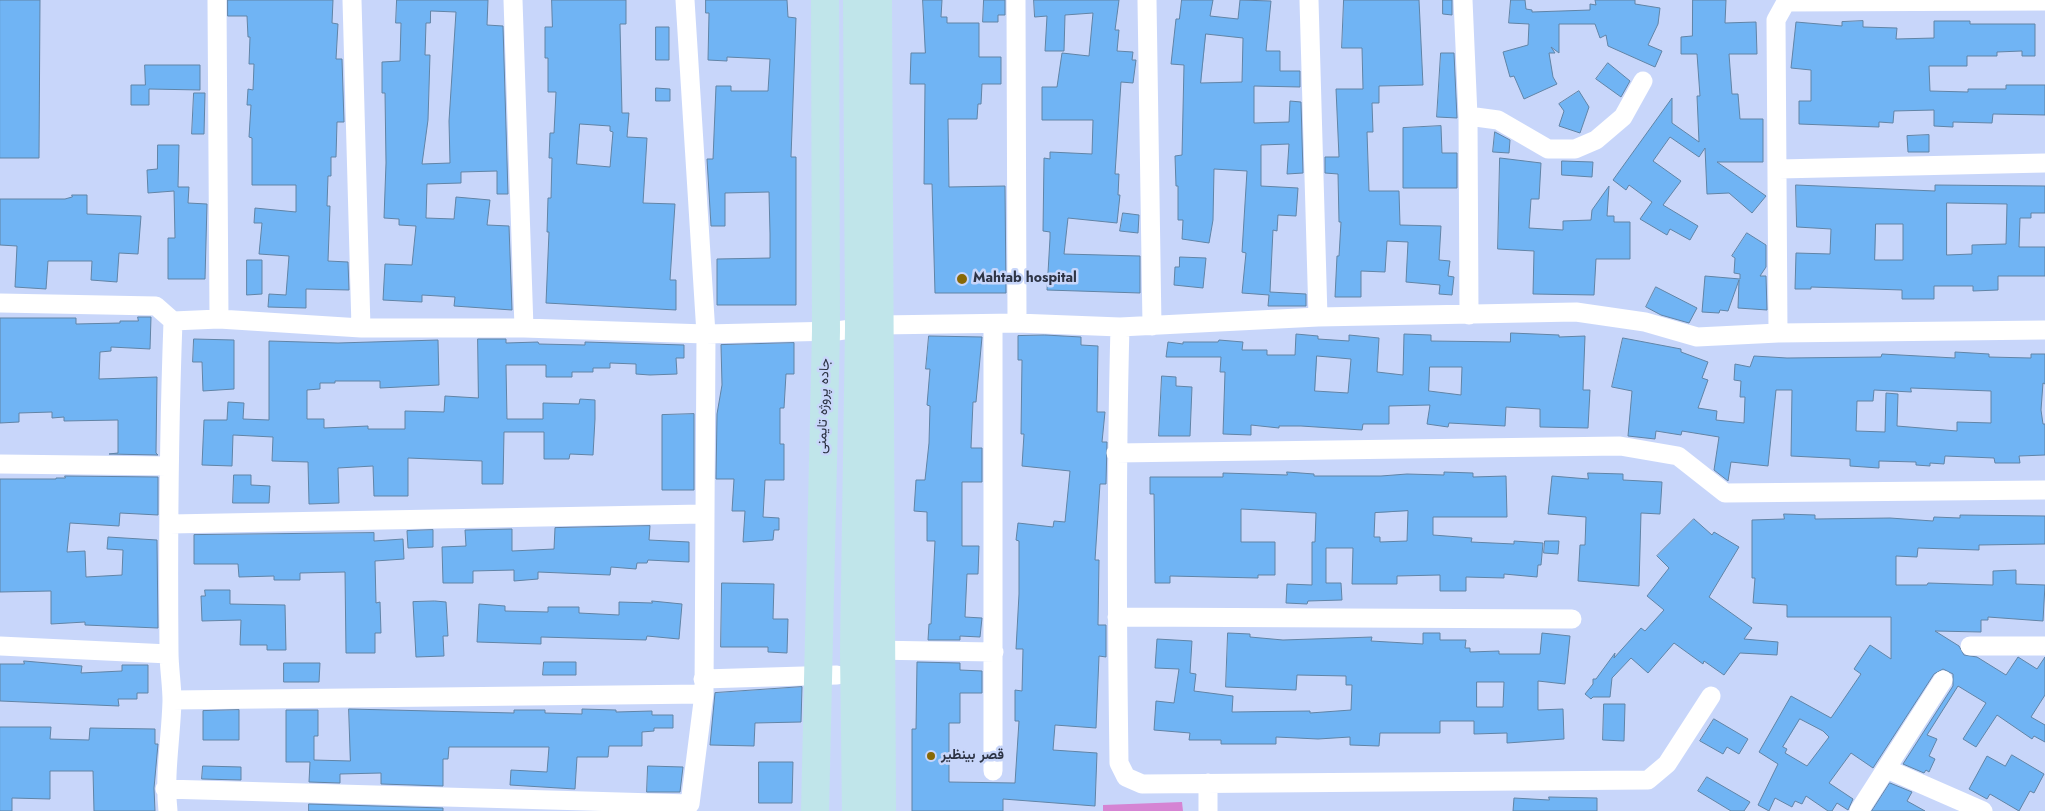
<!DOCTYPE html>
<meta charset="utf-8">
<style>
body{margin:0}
canvas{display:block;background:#c8d6fa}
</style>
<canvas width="2045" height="811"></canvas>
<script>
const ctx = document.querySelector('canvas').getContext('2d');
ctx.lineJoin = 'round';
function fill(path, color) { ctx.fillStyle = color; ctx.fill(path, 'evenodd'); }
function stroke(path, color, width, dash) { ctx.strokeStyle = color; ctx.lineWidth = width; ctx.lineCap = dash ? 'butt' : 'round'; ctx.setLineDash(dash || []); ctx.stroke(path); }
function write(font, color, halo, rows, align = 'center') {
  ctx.font = font + ' Jost,Vazirmatn,sans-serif'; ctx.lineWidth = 5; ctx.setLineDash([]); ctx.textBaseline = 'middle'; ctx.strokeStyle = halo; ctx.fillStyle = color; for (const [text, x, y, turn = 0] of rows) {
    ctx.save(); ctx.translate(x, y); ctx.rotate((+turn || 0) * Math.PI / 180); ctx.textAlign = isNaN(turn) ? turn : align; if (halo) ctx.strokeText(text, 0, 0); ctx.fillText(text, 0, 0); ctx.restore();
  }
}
fill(new Path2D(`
 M1182,802l1,9h-80v-6z`), '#d584d3');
const building = new Path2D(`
 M0,0h40l-1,158h-39z
 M228,0h105l-1,23 6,1 -2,35h6l2,63h-7l-1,35h-5v19h-3l-1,30h3l-2,55 20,1 1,28 -43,-1v19l-38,-1 1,-13 17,1 3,-39 -30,-2 3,-31h-8l1,-15 41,4v-27h-44v-47l-3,-1 2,-32h-4l1,-16 5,1 1,-26h-5l1,-27h-2l-1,-21h-19z
 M397,0h91l-1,25 16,1 5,168h-11v-23l-36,1v11l-34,1 -1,34 28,1 2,-22 34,3 -3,25 22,1 3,84 -58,-4 1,-9 -33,-2v7l-39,-2 2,-36 27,1 4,-39 -17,-1v-6l-15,-1 2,-55 -1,-70h-3v-31l18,-1 1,-38h-5zM431,11l25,1 -7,109 1,42 -28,1 6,-44 2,-65h-5l1,-32h4z
 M552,0h74v24h-6l2,89h7l-2,24 20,1 -4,65 32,1 -5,76h6v30l-130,-7 3,-71h-2l1,-34h3l1,-40h-3l1,-25h4l2,-41h-8v-34h-3v-31h7zM580,124l30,2v5l3,1 -3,35 -33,-3z
 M706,0h81l1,17 8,1 -5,139h5v148h-79v-46l53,-1v-24l-1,-42 -44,1v33h-14l-4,-67h6l3,-73h15v5h37l2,-32 -43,-2v4l-19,-1 1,-47h-3z
 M923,0h19l-1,17h6v6h32v34h22v27h-19l-1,20h-3l-1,15h-29l1,68 56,-1 1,107h-71l-3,-109h-8l1,-100h-15l1,-31h14z
 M984,0h21v15h-7v7h-15z
 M1034,0h85l-4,30h4l-2,21 16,1 -1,8h4l-3,23 -12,-1 -6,92h4l-1,21h2l-3,28 -49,-5 -4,36 76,2v37l-93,-3 3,-52v-6l-7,-1 1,-73 6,1v-7l42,2 1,-34h-51v-33h15l5,-34 27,3 4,-43 -28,2 -1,36h-19l2,-35 -12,1z
 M1182,0h31l-3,16 28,3 2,-19 31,1 -5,50h14v20h20v16l-46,-1v37l35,-1 1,-21 11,1 2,71 -16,1 2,-30 -28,1v41l37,2 -2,28 -18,-1 -1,16 -4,-1 -3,62 36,2v12h-38l1,-11 -27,-2 4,-40 -4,-1 5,-81 -33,-2 -1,51 -4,23 -27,-4 1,-19h-5v-34h-2l-1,-30 7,-1 2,-90 -13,-1 5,-45h3zM1206,34l37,4 -1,44 -41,1z
 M1344,0h75l4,85 -44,1v17h-7l1,29h-6l2,59h30l1,34 41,1 -2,34 11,1 -2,15 6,1 -2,18 -13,-1 1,-9 -34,-3 2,-40 -21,-1 -2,31 -24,-1v26h-26l2,-41h2l2,-34h-2l-1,-48 -13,-1v-16h14l-3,-68h27l-1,-41h-20z
 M1443,0h9v15l-9,-1z
 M1511,0h14l1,9 6,1v2l58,-2v-6l6,1 -1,-5h40v4l25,4 -2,16 -10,21 14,6 -7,16 -47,-21 -2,-11 -6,3 -5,-14h-36v29l-8,-6 4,6h-6l4,24 4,7 -33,15 -10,-23 -4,1 -7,-25 25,-7 1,-21 -20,-1z
 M1693,0h33l-1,23 31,-1 1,32h-28l3,40h6l2,25h23v43h-46l49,34 -14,17 -23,-20 -22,1 -2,-46 -6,9 -29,-20 -17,24 28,20 -18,24 35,21 -8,14 -20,-11 -3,6 -27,-16 12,-17 -23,-17 -3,5 -13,-10 59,-82v25l27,19 -2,-46h3l-3,-42h-16v-17l11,-1z
 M1863,21v6l34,1 -1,11 38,-1v-17h36v3h65v32h-13v-5l-25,1v4h-30v10h-38l1,25 38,1v-3h38v-4h39v30l-52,-1 -1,9 -39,-1v5l-19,-1v-16l-40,1 -1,12 -14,-1v5l-80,-3v-23h12v-31l-20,-2 5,-46 46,4v-4z
 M656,27h13v33h-13z
 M1441,53h13l3,65 -20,-1z
 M1608,63l22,18 -9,16 -25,-18z
 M145,65h55v25l-51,-1v16h-18v-20h14z
 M656,88l14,1v12h-14z
 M1579,91l10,16 -9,26 -21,-7 5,-15 -5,-7z
 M194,93h11l-1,41h-12z
 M1441,126l1,27h15v35h-54v-60z
 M1495,132l15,8 -1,13 -16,-1z
 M1929,135v17h-21l-1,-16z
 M158,145h21l-1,42h11l-1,16 19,1 -2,75h-37v-41h7l-1,-47 -26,2 -1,-23 10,-1z
 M1500,158l41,5 -2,36h-8l-2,29 34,2v-9l28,-1 1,-10 17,-24 -2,30h7v6h16v37h-34l-2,36 -61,-1 1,-43 -36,-2z
 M1562,161l31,1 -1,15 -30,-2z
 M1796,185l139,6v-6l110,1v27h-14v5h-11l-1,29h26v29h-47v14l-25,1v-5h-39v13h-32v-9l-91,-3v2h-16l1,-36 34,1 1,-25 -34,-2zM1947,203l60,1 -1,40 -34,1v9l-25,1zM1876,224h27v36h-28z
 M72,195h15v19l54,2 -3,38 -19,-1 -2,29 -26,-2 1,-19h-44l-2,28 -31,-2 2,-41 -17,-1v-46h65l7,-2z
 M1123,213l16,2 -1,18 -18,-2z
 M1747,233l19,12v22l-6,9h6l1,34 -29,-2 1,-28 -11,31 -8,-1 -1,3 -17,-1 3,-36 35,3v-5l-6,-1 1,-15 -3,-2z
 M1180,257l26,1 -3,30 -29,-3 1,-18h4z
 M247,260h15v34l-15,1z
 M1656,287l41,21 -8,15 -28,-8 -15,-8z
 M138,317h13l-1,32 -39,-2v4l-11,1 -1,27 58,-2 -1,76 2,2 -49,-1 9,-1v-33l-54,1v-4l-12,1v-6l-33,1v9l-19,1v-105h76v6l44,-1v-2h18z
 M1511,333l48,2v2l26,-1 -2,54h7l-2,38 -48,-1v-18l-34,-2 -1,19 -56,-3 -1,4 -21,-3 3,-19 -41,1v18h-26l-1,6 -61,-4h-22v2l-28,-3v10l-28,-1 2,-62h-5l1,-15h-55l2,-15 15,2v-2h35l1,-2 24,2 -1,8h25v5h28l1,-21 22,2v3l31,2v-6l30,3 -2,34 26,3 1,-41 27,1v6l79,1zM1317,356l34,3 -3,34 -33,-2zM1430,367h32l-1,28 -32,-4z
 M1045,335l36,2v8l17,1 -1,66h8l-3,30h5l-1,42h-6l-5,76h4l-1,65h8v32l-7,-1 -3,72 -41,-3 -2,25 44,3 -2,53 -92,-7v12h-91v-82h4l1,-67 43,1v7l22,1v22h-22v30h-11v59l66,1 4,-62h-4v-31l7,1 1,-42h-7l3,-55v-53l-3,-1 2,-17 35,4 1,-6 11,1 5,-51 -48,-5 2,-32h-3l1,-74h-4v-24z
 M929,336l53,1 -6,65h-3l-2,46h11v34h-20v64h17l-1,28h-11l-2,43 17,1 -2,19 -20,-1v4h-32l1,-16h2l4,-83h-8v-29l-13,-1 2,-31h9l4,-37 1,-37 -3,-1 3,-36h-4z
 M1623,338l58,11v3l27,10 -6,16 6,2 -10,28 19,3 -1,9 28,3 1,-26h-5l1,-16 -7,-1 1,-16 15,3 4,-11 33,2 94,-1 1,-3 73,4v-6l34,2v3l42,1v-4h14v30l-2,-1 -2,27 2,14h2v31l-26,1 1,7h-25l-1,-5 -49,-2 -1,8 -14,-1v3l-14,-1v-3l-37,-1v7l-29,-2v-7l-59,-3 1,-66h-16l-8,76 -37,-4 -3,19 -14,-11 5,-33 -37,-6 -1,4 -25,-4 -1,8 -27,-3 4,-45 -20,-4zM1911,388l80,3v32l-34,-1v9l-60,-5 1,-32 -12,-1 -1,39 -29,-1 1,-30h16l1,-11 37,2z
 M194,339l40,1v49l-31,2 -1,-29h-9z
 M478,339h28v4l32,-1 1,2 46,1v-3l99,3v13h-8l1,16 -27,1 -14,-1v-10l-26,-1v5h-17v4h-21v5h-26v-12h-40l1,54h36v-16l36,1 1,-5 15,1v19l-2,36 -23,-1 -1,5h-25v-27h-40l-1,52h-21v-23l-74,-3v38h-34l-1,-30 -35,2 1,35 -30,1 -1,-42 -36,-1 1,-24 -40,-2 -1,31 -30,-1 2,-45h23l1,-18 16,1 -1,16 26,1v-79l69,2 100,-3 1,45 -59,3v-7h-45v2h-15v6l-13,1v29h17v9l44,-2v3h37v-18l39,1 1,-16 33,2z
 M794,343v31h-8l-2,34h-4v36h4v36h-19l-2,37 16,1v12h-5l-1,10 -30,2 2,-31h-13l2,-32h-18l1,-65 5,-29 -1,-40z
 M1162,376l14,1v9l16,1 -2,49h-31z
 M694,414v76h-32v-75z
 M1287,472l27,2v2h67l26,-2 37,1v-3l29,1v4l33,-1 1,41h-74v18l39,3 -1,4 43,2v-3l29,2 -2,22h-3l-1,12 -33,-3v4l-38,-1v14h-26v-16l-43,1v8h-45l1,-36h-27v35h15l1,17 -34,1 -1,3 -21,-1 1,-19 25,1v-43h3l1,-29 -75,-4v33h34v33h-17v3l-88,-2v7h-15l-1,-89h-4v-17h73v-4l64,2zM1408,511l-1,30 -27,1v-5h-6l1,-24z
 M1588,473l35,1v6l39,2 -2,32 -19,-1 -2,73 -61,-5 2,-36h5l1,-28 -38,-3 4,-38 36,3z
 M234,475h17v10l19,1 -1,17h-36z
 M65,476l93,1v38l-38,-2 -1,13 -49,-3 -3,29 18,-1 1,26 36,-2 1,-25 -16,-1 1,-12 49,3 1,88 -73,-3v-3l-34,2v-33l-51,1v-113h56v-1h9z
 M1784,514l31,1v4l75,-1 43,3 1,-4 26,1v-3l85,1v28l-66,1v5l-61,-2 -1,9 -21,-1v29h31l1,-2 65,2v-14l23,-1v14l29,1 -2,36 -55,-4v3h-7v12l-46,-1 24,15 5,9 13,2 29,18 12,-18 19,12 8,-12v38l-14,22 14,8v17l-11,-6 -2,3 -35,-24 -21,32 -13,-8 23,-36 -28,-17 -31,49 10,4 -8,17 6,3 -6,13 -3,-2 -2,3 -21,-9 50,-78v-12l-10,-5 -9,5 -61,94 -22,-15 -22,30 24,16 -5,11 -11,-7 -5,8h-4l-22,-15 -4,8 -7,-3 -3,6 -17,-9 -6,13 -11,-6 20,-41 -19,-12 32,-56 40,22 30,-44 -7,-5 16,-24 21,14v-42h-104v-12l-34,-2 2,-25h-3v-58l32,-1zM1800,719l23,12 6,6 -22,29 -22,-13 2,-4 -4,-2z
 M1694,519l18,16 2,-3 25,15 -30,50 43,31 -8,11 34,3 -1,13 -37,-2 -16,22 -20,-14 -1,3 -29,-21 -26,30 -17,-15 -19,20 -2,19h-17l-2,2 -6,-5 8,-10v-5h3l19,-26 -1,5 27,-30 4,3 19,-21 -17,-14 22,-28 -12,-12z
 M650,526l-1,14 40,2v20l-41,-2 -1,3h-10l-1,6 -25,-2 -1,8 -72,-3v7l-24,2v-11l-41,1v12h-30l-1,-36 24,-1 -1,-16 47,-1v22l42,-2 1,-21z
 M433,530v17l-25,1 -1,-17z
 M374,533v8l29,-2 1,20 -29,2 1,42 4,-1 1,31h-6v20h-29l-1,-81 -45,1v7h-26v-4l-35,1 -1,-13h-44v-29z
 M1545,541h14l-1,13 -14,-1z
 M722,583l52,1 -1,35h15l-1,34 -19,-1v-5h-47z
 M205,590h25v14l55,1 1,45h-19v-5h-27l1,-25 -39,1 -1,-25h4z
 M435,601l11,1 2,34h-5l1,20 -28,1 -3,-55z
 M652,601l30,3 -3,35 -32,-3 -1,4 -105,-3v7l-64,-2 2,-38 26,2v5l43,1v-5h31v6l40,2v-13l33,1z
 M1228,633l22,1v3l33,3 89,-3 -1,4 52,3v-11h17v7h26l-1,8h5v4l29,-1v3h41l2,-21 28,3 -5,48 -27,-3v29l25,-1 1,30 -57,4v-10l-33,1v-13h-34v12h-60l-1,13 -29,-1v-8l-32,2 -42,-2v7h-55v-4h-32l1,-7 -36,-3 2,-29 18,2 5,-34 -24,-1 2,-29 35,2 -2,32 6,1 -2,17 39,5 -1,16 78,-1v2l41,-3 1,-25h-6v-9l-49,-1 -1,15 -70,-3zM1477,682h27l-1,25h-26z
 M24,661l58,5 -1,7 41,-2v-6h26v28h-11v6h-19l1,7 -119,-5v-37h24z
 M544,662h32v13h-33z
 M284,663h36l-1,19h-35z
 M802,687l-1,35 -46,1 -1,23 -44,-1 5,-52z
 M1604,704h21l-1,37 -21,-1z
 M349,709l165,4v-3h31v3l37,1v-5l34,1v2l36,-1v4h21v13h-19v3l-12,1v14h-33l-1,11h-31l-2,32 -65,-4 1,-15 36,2 2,-25h-100l-1,12h-5v27l-62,-2v-11l-41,1v9l-31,-1 1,-20h-24v-52h32v26h-4v24l36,1z
 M239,710v30h-36v-29z
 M1714,719l34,20 -9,15 -12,-7 -4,7 -23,-13z
 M0,727h51l-1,12 39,1 1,-12 65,1v15h3l-4,44 1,23h-61l-1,-40h-43v28l-38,-1v13h-12z
 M2012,755l32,19 -10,19 -4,-2 -11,20 -29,-17 -3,5 -18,-10 18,-33 18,10z
 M759,762h34l-1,41h-33z
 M203,766l38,1v13l-39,-1z
 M648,766l35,1 -3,25h-33z
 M1707,777l43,25 -6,9h-13l-33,-20z
 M1890,783l22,9 -5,9 18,10h-53z
 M1549,797l48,1v13h-84l1,-13 35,2z
 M309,804l134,4v3h-134z`);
fill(building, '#70b4f4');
stroke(building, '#6184a6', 1);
stroke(new Path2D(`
 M217,0l2,319
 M352,0l9,328
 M513,0l11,328
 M1016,0l1,323
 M1147,0l5,326
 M1309,0l9,317
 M1463,0l5,116 1,199
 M1468,116l30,4 50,29h27l21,-9 27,-23 20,-36
 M1779,169l266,-6
 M0,303l156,3 17,15 46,-2 142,9h163l182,6 131,-3 42,-6 138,-2 103,4 198,-10 258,-5 69,10 52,15 81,-4 267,-3
 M1120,327c-4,145 -3,291 -1,436l7,14 16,7 506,-4 19,-16 44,-68
 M1778,333l-2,-313 10,-18 259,-1
 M1116,453l504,-7 58,10 47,37 320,-3
 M0,464l167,2
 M170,524l533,-10
 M1117,617l455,2
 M0,646l169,8
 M1970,646h75
 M871,650l123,2
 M703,679l134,-4
 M172,700l532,-6
 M1887,769l96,42
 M993,771v-446
 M165,789l525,15 14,-110 2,-360 -21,-334
 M168,811c-4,-37 3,-73 4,-110 0,-16 -3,-33 -3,-49 -1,-111 0,-221 4,-331
 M1208,811v-28
 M1859,811l84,-131`), '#fff', 19);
stroke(new Path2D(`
 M878,0l4,811
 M815,811l11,-480 -1,-331
 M856,811l-2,-160 5,-323 -2,-328`), '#c0e5ea', 28);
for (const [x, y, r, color] of [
 [962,279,6,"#886906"],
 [931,756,5,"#886906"]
]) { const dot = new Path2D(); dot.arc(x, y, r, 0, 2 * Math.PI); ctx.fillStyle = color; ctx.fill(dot); stroke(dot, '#c8d6fa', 2); }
write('bold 14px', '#2d3445', '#c8d6fa', [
 ["Mahtab hospital",973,279],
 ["قصر بینظیر",941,756]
], 'left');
write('14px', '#2d3445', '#c8d6fa', [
 ["جاده پروژه تایمنی",824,406,-88]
]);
</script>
